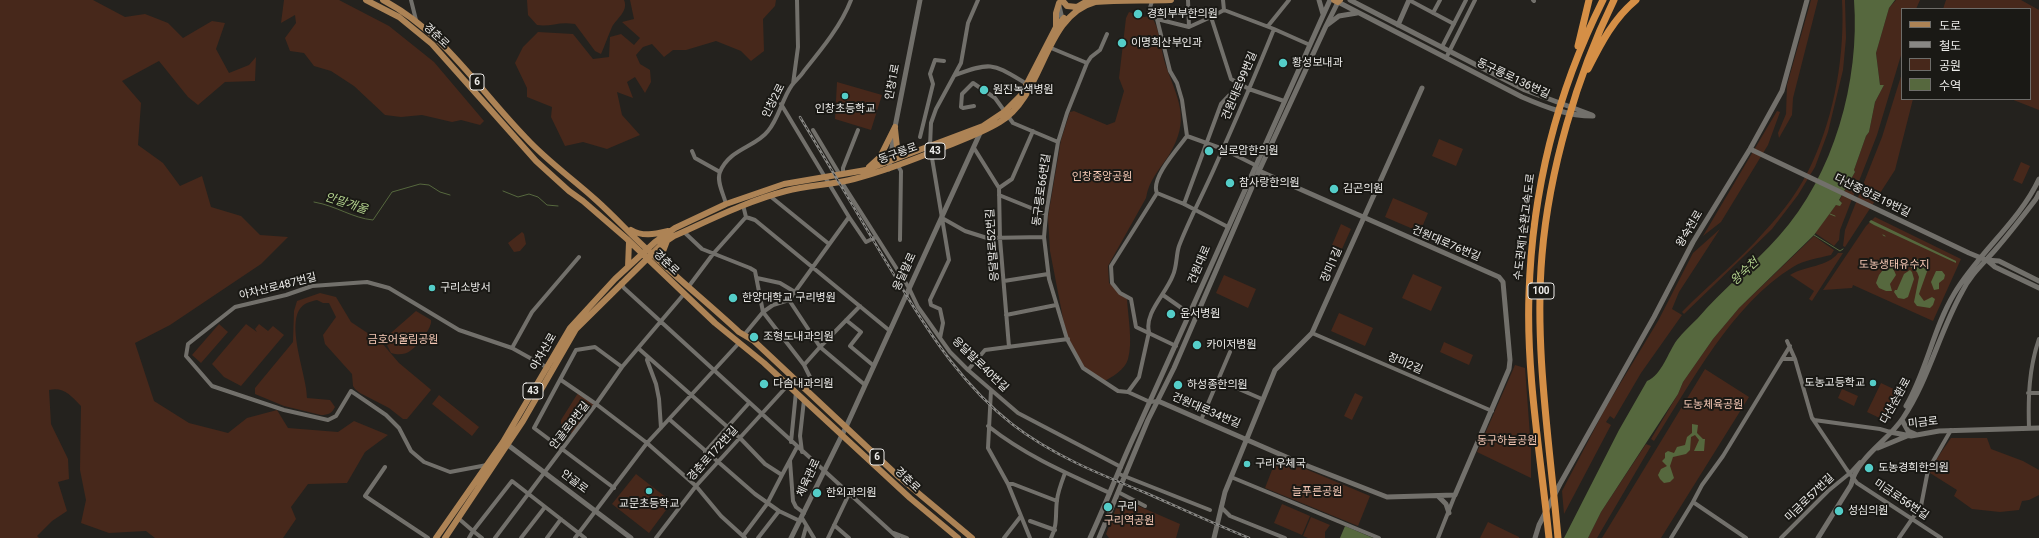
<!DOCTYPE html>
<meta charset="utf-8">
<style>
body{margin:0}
#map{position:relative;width:2039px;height:538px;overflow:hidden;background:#24221e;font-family:Roboto,"Noto Sans KR",sans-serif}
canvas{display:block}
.legend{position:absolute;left:1901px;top:8px;width:130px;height:92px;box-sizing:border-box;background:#1a1915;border:1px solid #6e6d6a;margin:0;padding:5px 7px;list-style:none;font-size:12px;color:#ecebe9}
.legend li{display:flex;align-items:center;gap:8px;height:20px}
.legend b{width:20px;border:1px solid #6e6d6a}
</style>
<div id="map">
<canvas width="2039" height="538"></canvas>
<ul class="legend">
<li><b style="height:5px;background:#ad8355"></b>도로</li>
<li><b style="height:5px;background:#888784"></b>철도</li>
<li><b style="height:11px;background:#47281b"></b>공원</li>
<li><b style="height:11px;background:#56683e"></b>수역</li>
</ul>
</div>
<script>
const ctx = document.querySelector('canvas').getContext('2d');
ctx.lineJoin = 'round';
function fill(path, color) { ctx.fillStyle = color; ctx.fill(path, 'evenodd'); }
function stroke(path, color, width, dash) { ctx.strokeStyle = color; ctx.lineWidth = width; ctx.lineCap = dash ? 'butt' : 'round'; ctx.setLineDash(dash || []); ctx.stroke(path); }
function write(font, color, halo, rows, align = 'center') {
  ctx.font = font + ' Roboto,"Noto Sans KR",sans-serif'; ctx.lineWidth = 4; ctx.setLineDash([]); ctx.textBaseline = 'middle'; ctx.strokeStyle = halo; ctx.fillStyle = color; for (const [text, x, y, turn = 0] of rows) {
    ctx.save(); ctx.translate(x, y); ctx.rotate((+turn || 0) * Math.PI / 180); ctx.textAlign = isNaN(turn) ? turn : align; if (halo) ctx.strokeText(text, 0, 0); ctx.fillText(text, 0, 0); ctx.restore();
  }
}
fill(new Path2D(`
 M0,0h93l32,17 20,-3 23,9 15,15 29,-17 13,2 -9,26 13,24 20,-8 7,-8 -1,24 -30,1 -27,23 -10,-8 -29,-36 -37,20 19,22 -3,42 25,18 17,23 22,-10 9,31 30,9 19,19 28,2 -27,27 -91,61 -35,18 19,58 35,22 39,10 19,-15 30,-8 11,18 50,4 16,-11 34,14 -23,17 -18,31 -39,1 -17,23 5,12 -13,19h-128l-9,-7 -37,2 -28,-10 5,-23 -6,-30 1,-64c-11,-11 -17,-19 -32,-16l2,34 17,35 1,20 -11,3 9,29 -15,10 -15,15 2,2h-39z
 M284,0h55l50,26 45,36 50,59 -4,4 -19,-5 -9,2 -30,-7 -21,2 -16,-2 -31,-29 -23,-15 -17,-5 -10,-13 -14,-2 -5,-13 11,-15 -1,-8 -14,8z
 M527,0h97c5,11 -8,19 -12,27 -4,9 -7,18 -11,27l-6,-3 -20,-27c-16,-3 -24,3 -38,1l-9,-10z
 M630,0h146l-1,6 -12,13 1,32 -13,10 -10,-10 -25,-10 -30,9h-13l-9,7 -12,-13 -9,3 -7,8 4,9 10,6 1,12 -6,11 -10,-16 -8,5 6,16 -16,-6 5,23 18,20 -33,14 -24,-7 -18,4 -14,-29 1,-10 -25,-10v-9l-12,-25 8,-16 15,-15 35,2 20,25 16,-2 1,-20 11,-3 13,11 6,-7 -18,-16 12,-3z
 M1811,0h7l-25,98 -1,17 -13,23 -1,-5 8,-19 1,-29z
 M1842,0h3l1,38 -3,32 -15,62 -13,35 -17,28 -26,34 -88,85 -2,-2c26,-27 57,-51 82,-80 19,-20 37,-44 48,-69 23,-49 33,-110 30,-163z
 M1896,0h24l-4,9h-14v43l-25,83 -37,95 -1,10 -5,6 -19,-13 21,-28 6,-3 -3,-1 16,-29 -1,-2 12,-34 3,-4 6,-30 9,-17h-4l-4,-32 13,-45z
 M1946,0h75l18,10v100l-28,-11h19v-90h-87z
 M1129,12l15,5 7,-1c10,14 9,33 15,50 12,34 25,53 3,89 -10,15 -20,25 -23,43l-38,68 1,17 18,16c1,18 6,43 1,60 -3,11 -16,18 -25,23l-20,-14 -16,-29 -17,-88 -2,-34 13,-77 9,-28 4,-1 33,14 8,-3 9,-31 -5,-13 7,-60z
 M1902,73v26h11l-18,71 -50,77 -2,-1 2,-16 37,-93z
 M837,82l45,13 -11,35 -36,-11z
 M1777,111l3,1 -12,33 -47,77 -18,14z
 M1439,139l24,10 -7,17 -24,-10z
 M2021,162l9,4 -8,18 -9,-4z
 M1393,198l35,15 -8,19 -35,-15z
 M1875,217l86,42 -28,62 -80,-36 -1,3 -29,2 43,-64z
 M1341,224l10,5 -9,20 -10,-4z
 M1720,229l-41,63 -7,17 10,6 -41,58 -27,46 -4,-3 -4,6 5,3 -47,89 -2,-23 44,-84 52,-86 35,-68z
 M522,232l2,2 2,10 -6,7 -6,1 -6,-9z
 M1814,236l20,14 -3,5c-12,3 -27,5 -38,12 -60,36 -102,116 -139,174l-3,-2 27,-45 5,-12 30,-43 26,-31z
 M1838,253h5l-31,48 -3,-2 5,-8 -24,-16c14,-9 38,-8 48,-22z
 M1413,274l29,13 -11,24 -29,-13z
 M1224,275l32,14 -8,19 -32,-15z
 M320,293l16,4 15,25 30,20 18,21 30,25 2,2 -24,29h-4l-14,-11 -29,-15 -5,-4 -2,-3 -1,-12 -27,-30 -2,-9 13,-18 -7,-14h-6l-6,-3c-4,1 -9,2 -12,4 -23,14 3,73 2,94l23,2 5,7c-3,6 -6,8 -14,8l-37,-9 -29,-12v-6l38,-46 1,-31 3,-10z
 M416,311l15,9c2,7 -14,27 -21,31 -5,4 -13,4 -19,2l-7,-14z
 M1339,313l34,15 -8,18 -34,-15z
 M219,324l9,8 -27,31 -9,-8z
 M246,324l11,8 -2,-3 4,-5 9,7 5,-5 11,9 -43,51 -17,-9 -12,-13z
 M1444,342l29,13 -4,10 -29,-13z
 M1515,365l10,3 6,81v29l-54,-26z
 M1705,369l44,28 -88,141h-59z
 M1881,383l19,9 -14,29 -19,-9z
 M1842,389l16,7 -4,10 -16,-8z
 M578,393l18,11 -22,31 -13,-11v-4z
 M1355,393l8,4 -11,23 -8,-4z
 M439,395l40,32 -7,9 -40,-32z
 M1951,438h36l4,11 32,12 16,9v25l-10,5 -7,1 -3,9 -19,2 -28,-3 -18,-13 3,-6 -27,-17 3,-9z
 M1646,444l5,2 -54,92h-9l13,-26z
 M1277,457l93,39 -12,30 -93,-38z
 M636,474l36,28 -23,31 -37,-29z
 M1120,498l60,26 -4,14h-67l-3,-4z
 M1282,504l28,12 -8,19 -28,-12z
 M1311,517l19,8 -5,7v6h-17l-5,-2z
 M1488,522l31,15v1h-39z`), '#47281b');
fill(new Path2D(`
 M1854,0h41l-6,8 -13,45 4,32h4l-9,17 -6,30 -3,4 -12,34 1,2 -16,28 3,3 -2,3 -4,-1 -22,30 -75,73 -26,31 -30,43 -5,12 -77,118 -13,26h-24l55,-108 28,-49c15,-6 21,-29 30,-41 6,-8 14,-15 21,-22 25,-29 55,-53 81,-82 55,-61 81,-155 75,-236z
 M1871,220l85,41v2l-82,-38 -5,-3z
 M1917,259l12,7 -10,28 5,7 8,-4 3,2 -2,6 -3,3 -13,-2 -3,-4 5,-25 -2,-5 -8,-6z
 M1886,266l7,2 3,7 -6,9 2,7h-6l-7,-3 -3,-5 3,-8z
 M1910,270l2,2 2,7 -6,18 -4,2 -6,-1 -4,-6 1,-2h2l7,-16z
 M1936,271h6l3,4 -1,4 -5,4v6l-5,1 -3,-8z
 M1692,424l6,1 -1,8 6,6h2l-1,12h-10l5,-11 -4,-5 -4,2 -1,13 -4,4 -13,3 -3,9 4,12 -4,4 -6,1 -4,-4 -2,-4 3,-6 6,-3 -5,-5 3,-3v-5l3,-2 6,2 3,-6 8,-2 2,-8 5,-4z
 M1345,526l28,12h-33z`), '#56683e');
stroke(new Path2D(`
 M503,191l15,6 11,-3 9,3 9,8 11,1
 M314,202c23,4 38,16 59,18l19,-28 28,-8 9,1 11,7 10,3
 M1830,214l5,2
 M1814,235l26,16 3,-2
 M1883,235l2,1`), '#56683e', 1);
stroke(new Path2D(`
 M411,0l5,20
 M978,0l-10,23 -7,40 -25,46 -5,14 -1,23 19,114 -19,40 1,5 9,4 3,14 -3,15 10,14 18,18 50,43 103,54
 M1188,0l1,27
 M1223,0l1,10
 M1409,0l45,24
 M1533,0l1,1
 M1152,1l-3,10 3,5 5,3 32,8 22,-10
 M1224,10l-13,7 20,62 18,10 35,12
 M1433,13l7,-13
 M1157,19l13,52 7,12 5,17 5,36c-9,12 -37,43 -30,57l27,11 44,23
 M1268,26l21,-26
 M1274,29l36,16
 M1442,47l24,-47
 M1051,48l36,15 -20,50 -9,29
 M1446,58l29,-58
 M1087,63l4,-6 9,-7 7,-16
 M955,75c38,-14 38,-11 72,9
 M793,84l5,-37 -1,-47
 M974,106l-11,2 -2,-1 1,-13 11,-11 22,15 18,25 45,19 -12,72 -2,23 5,42 18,60 16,29 35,23 10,1 22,10 8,-1
 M813,130l27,45
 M1187,136l36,13 32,16 2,3
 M920,137l13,-53 -3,-10 5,-14 9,1
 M974,148l25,40 1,51 9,108
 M692,151l3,7 25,14
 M898,166l3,5 -1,69
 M843,174v-6l15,-38
 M841,181l68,107 9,19 22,31
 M999,188l13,-9 21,-48
 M1157,193l-46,73 1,17 8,10 11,6 5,28 40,19
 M999,195l47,19
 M770,196l59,48
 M726,204c-2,-9 -10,-23 -6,-32 9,-23 36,-25 48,-41 11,-13 14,-32 24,-46 4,-5 9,-9 12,-14 17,-21 37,-45 47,-71
 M1184,204l37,-100 19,-20
 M746,217l9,3 135,111
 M849,217l17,25 10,-5
 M942,218l23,13 22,7 57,-1
 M684,232l18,17 48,19 5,3 8,41 41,53 7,14 -4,12
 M757,278l23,5 15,9
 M1004,281l44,-7
 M621,283l3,5 274,250
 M689,286l24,-32 33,-37 -3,-12
 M1163,295l27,19
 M789,300l31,47 40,-41
 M1006,315l50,-10
 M846,320l15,12 -11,14 24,20
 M1312,333l180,78
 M744,335l19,-23 10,-7 16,-5 60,-83 -68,-113
 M1787,341l8,18 17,59 2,2 66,9 10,3
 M512,348l20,-36 47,-55
 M638,348l102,90 25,26 17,11 15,-28
 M648,357l-1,3 9,24 3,15 2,29
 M1782,359h13
 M804,365l16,-18 45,38
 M622,367l62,-73
 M968,370l17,-20 83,-11
 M561,380l35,24 26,-37 -27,-20 -19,3 -42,78 80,60
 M1218,380l44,19
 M991,390l-3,58 20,36 22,54
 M1128,392l11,-15 10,-45c-5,-19 17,-38 24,-57 4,-9 3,-20 6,-29 10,-26 24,-52 35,-77 21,-47 41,-93 60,-140l-50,-19
 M2028,393h11
 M1812,418l35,52 10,13 84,55
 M669,419l86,75 24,17 21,10
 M1201,420l29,-68
 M988,426c38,30 78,47 122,67
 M2029,428c-1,-31 0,-60 10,-89
 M791,442l5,-50
 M705,452l44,-49
 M802,452l-2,-16 4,-36
 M790,461l3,40 3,6 8,6
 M487,465l-37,7 -26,-10 -13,-11 -12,-23 -13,-13 -35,-24 -15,25 -8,4 -44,-10 -72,-24 -26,-30 2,-12 47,-37 51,-12 26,-9 55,-4 22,6 70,42 53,18 36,20
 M385,467l-20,29 63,42
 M1119,474l91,36
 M1231,477l148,61
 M1008,484h5l44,17
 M1118,492l27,14
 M1693,502l9,-17 21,-29 67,-110
 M1221,507l9,9 55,22
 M458,518l15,13 39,-50 73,57
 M802,518l12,20
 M1030,521l25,9
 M834,525l15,13
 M894,533l13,5
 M469,538l4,-7 9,7
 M495,538l101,-134 51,39 92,-100
 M521,538l24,-31
 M547,538l14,-19
 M575,538l72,-95 49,43 25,30 22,20
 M656,538l40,-52 92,-101
 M745,538l-2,-2 24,-32 15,-29
 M758,538l21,-27
 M803,538l3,-11
 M828,538l21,-44
 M1004,538l17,-22
 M1051,538c7,-14 4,-24 6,-38 1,-9 5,-19 8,-27
 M1438,538l17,-43
 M1671,538l22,-36 53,36
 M1781,538l47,-47 22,-18 10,-11
 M1899,538l22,-32 7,-36 23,-40`), '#72706b', 4);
stroke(new Path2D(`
 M1319,0l4,14
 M1350,0l175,90 67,25
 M1059,6l4,17
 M1327,25l12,-9 18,-3
 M1398,25l11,-25
 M1750,149l219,104 17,7 13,1 40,20
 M889,169l6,-42 25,-127
 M1987,260l8,7 44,21
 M1158,401l142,62 87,34 68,-2 54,-126 1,-9 -7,-78 -4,-5 -240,-106
 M1906,406c21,-36 27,-77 48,-112 24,-41 65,-72 85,-115
 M1902,420l6,11 7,3
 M1890,432l21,4 28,-5 100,-3
 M504,442l127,96
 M1878,448l29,-12
 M1438,496l8,8 3,9
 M791,538l55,-111 135,-296
 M1090,538c17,-36 30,-73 47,-108 65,-143 129,-287 193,-430
 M1099,538l49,-118 26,-52 85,-197 67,-145 12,-24 184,95c23,10 46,19 71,19
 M1214,538l11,-46 50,-122 37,-37 110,-245
 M1535,538l4,-13 21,-41 94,-167 39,-75 57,-93 32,-58 25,-91
 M1818,538l33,-53c6,-28 37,-44 52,-67 26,-39 36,-85 59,-126 8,-17 22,-29 34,-43 14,-16 27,-33 40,-50l3,-6`), '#72706b', 5);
stroke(new Path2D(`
 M366,0l33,17 33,27 104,117 33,30 14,10 44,38 88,84 49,40 146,135 48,40
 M383,0c61,32 96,90 143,138 21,23 47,41 70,62 19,17 36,36 55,53 28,27 59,52 88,79l15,9 145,136 73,61
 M1062,0l5,6 10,1
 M1334,0l4,2 2,-2
 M1075,8l14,-8
 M1056,27v-14l3,-10
 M895,129l2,18 6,5 9,-1
 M869,167l11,-10 15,-30
 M631,230c12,7 24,4 37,1
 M664,264l-2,-10 5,-13
 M628,267l1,-25
 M436,538l67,-96 67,-114 45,-49 40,-37 20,-14 51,-24 58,-20 82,-14 117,-44 21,-14 17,-17 35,-68 8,-9
 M445,538l78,-117 53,-92 86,-85 12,-8c36,-16 73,-35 112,-45 22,-6 46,-6 68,-12 31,-8 59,-19 88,-31 20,-8 40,-15 58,-26 45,-27 43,-106 95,-120 24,-2 52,-1 76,-2`), '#ad8355', 6);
stroke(new Path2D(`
 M1578,46l11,-46
 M1588,69c13,-26 26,-51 48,-69
 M1549,538c-8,-80 -23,-164 -20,-244 3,-102 28,-202 74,-294
 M1558,538c-8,-92 -24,-191 -16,-283 7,-84 35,-180 72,-255`), '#d58f46', 7);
const rail = new Path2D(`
 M800,117c34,56 67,114 102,171 30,50 63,99 110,136 40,31 87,50 134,69 34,15 68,31 103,45`);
stroke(rail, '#888784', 2.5);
stroke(rail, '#1a1915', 1, [3]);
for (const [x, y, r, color] of [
 [1138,14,5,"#54cdc8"],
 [1122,43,5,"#54cdc8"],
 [1283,63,5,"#54cdc8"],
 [984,90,5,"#54cdc8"],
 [845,96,4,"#54cdc8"],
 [1209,151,5,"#54cdc8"],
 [1230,183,5,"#54cdc8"],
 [1334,189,5,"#54cdc8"],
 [432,288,4,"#54cdc8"],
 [733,298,5,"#54cdc8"],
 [1171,314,5,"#54cdc8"],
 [754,337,5,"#54cdc8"],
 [1197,345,5,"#54cdc8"],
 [1873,383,4,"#54cdc8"],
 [764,384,5,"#54cdc8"],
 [1178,385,5,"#54cdc8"],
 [1247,464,4,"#54cdc8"],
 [1869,468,5,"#54cdc8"],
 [649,491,4,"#54cdc8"],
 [817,493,5,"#54cdc8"],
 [1108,507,5,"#54cdc8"],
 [1839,511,5,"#54cdc8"]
]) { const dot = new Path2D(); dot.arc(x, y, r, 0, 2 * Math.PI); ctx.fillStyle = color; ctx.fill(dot); stroke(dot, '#1a1915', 1.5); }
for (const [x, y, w] of [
 [477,82,14],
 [935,151,20],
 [1541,291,26],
 [533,391,20],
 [877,457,14]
]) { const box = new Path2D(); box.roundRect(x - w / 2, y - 8, w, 16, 3); ctx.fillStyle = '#1a1915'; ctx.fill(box); stroke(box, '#ecebe9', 1); }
write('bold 10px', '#ecebe9', null, [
 ["6",477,82],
 ["43",935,151],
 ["100",1541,291],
 ["43",533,391],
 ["6",877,457]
]);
write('11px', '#ecebe9', '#1a1915', [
 ["경희부부한의원",1147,14],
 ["이명희산부인과",1131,43],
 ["황성보내과",1292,63],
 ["원진녹색병원",993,90],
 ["인창초등학교",845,109,"center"],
 ["실로암한의원",1218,151],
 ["참사랑한의원",1239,183],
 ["김곤의원",1343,189],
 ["구리소방서",440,288],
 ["한양대학교 구리병원",742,298],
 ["윤서병원",1180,314],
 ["조형도내과의원",763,337],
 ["카이저병원",1206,345],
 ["도농고등학교",1865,383,"right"],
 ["다솜내과의원",773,384],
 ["하성종한의원",1187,385],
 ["구리우체국",1255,464],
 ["도농경희한의원",1878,468],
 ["한외과의원",826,493],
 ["교문초등학교",649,504,"center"],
 ["구리",1117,507],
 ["성심의원",1848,511]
], 'left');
write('11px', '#ecebe9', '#1a1915', [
 ["경춘로",436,36,43],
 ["동구릉로136번길",1513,79,25],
 ["인창1로",893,82,-79],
 ["건원대로99번길",1240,86,-67],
 ["인창2로",774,101,-63],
 ["동구릉로",898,154,-20],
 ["동구릉로66번길",1042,190,-82],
 ["다산중앙로19번길",1872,196,26],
 ["수도권제1순환고속도로",1525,227,-83],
 ["왕숙천로",1690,229,-59],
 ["건원대로76번길",1446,244,23],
 ["응달말로52번길",993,245,-94],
 ["경춘로",666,263,44],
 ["건원대로",1200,265,-67],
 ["장미1길",1332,265,-66],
 ["응달말로",905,272,-65],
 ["아차산로487번길",278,287,-14],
 ["아차산로",544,352,-60],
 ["장미2길",1405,364,23],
 ["응달말로40번길",980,365,44],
 ["다산순환로",1896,401,-61],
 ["건원대로34번길",1206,411,23],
 ["미금로",1923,423,-6],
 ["안골로8번길",570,426,-52],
 ["경춘로172번길",713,454,-48],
 ["체육관로",809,478,-65],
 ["경춘로",907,480,44],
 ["안골로",574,482,37],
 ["미금로57번길",1810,498,-44],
 ["미금로56번길",1901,500,34]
]);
write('11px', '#f5c8b5', '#1a1915', [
 ["인창중앙공원",1102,177],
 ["도농생태유수지",1894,265],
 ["금호어울림공원",403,340],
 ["도농체육공원",1713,405],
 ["동구하늘공원",1507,441],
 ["늘푸른공원",1317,492],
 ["구리역공원",1129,521]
]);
write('italic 12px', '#b1d08c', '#1a1915', [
 ["안말개울",346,204,18],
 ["왕숙천",1745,272,-43]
]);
</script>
